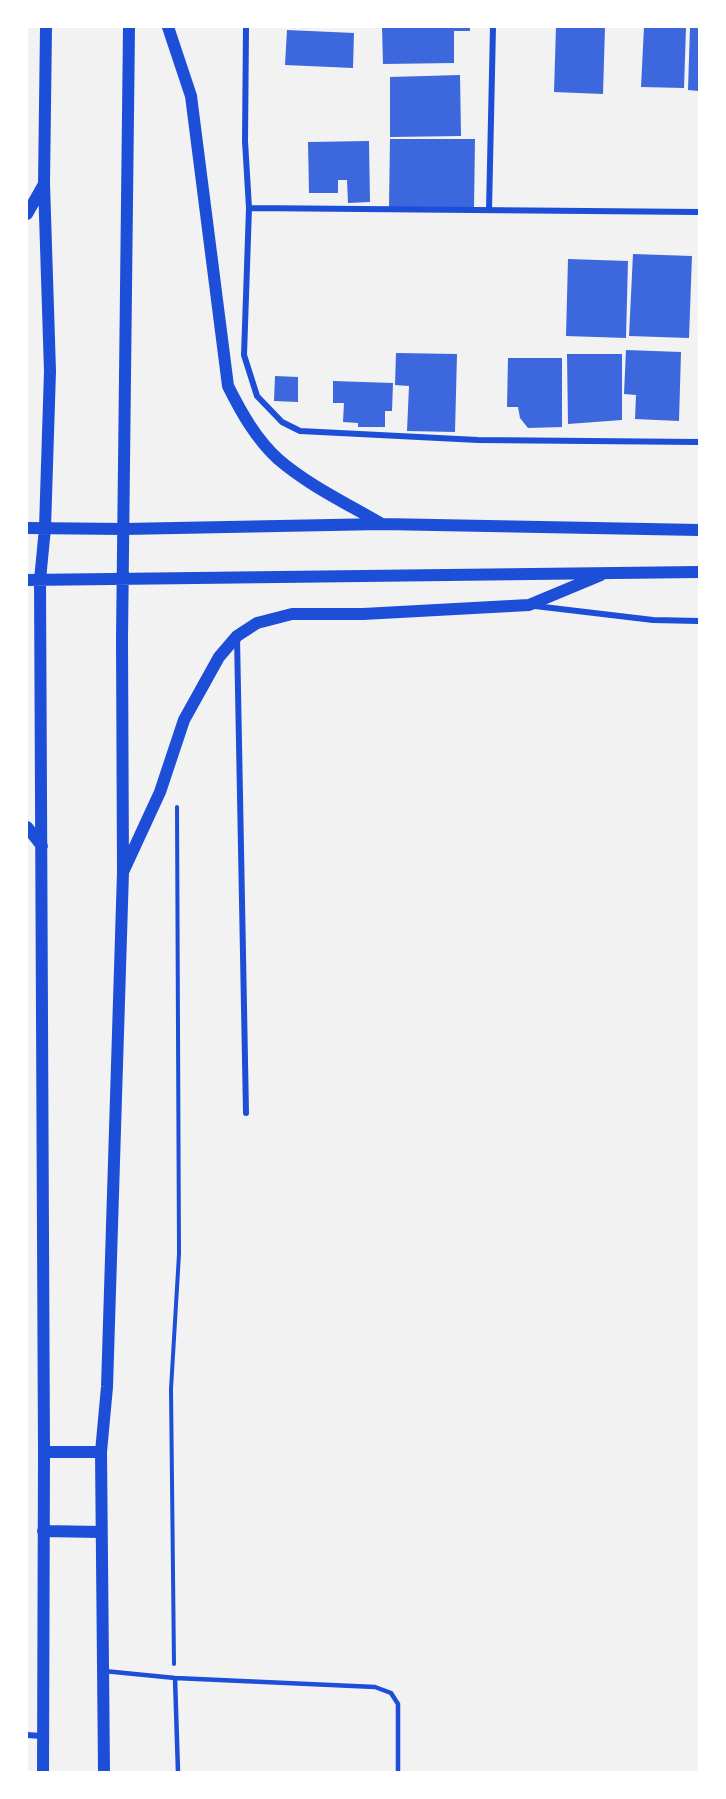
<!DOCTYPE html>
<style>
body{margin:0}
#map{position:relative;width:726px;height:1799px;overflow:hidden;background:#f2f2f2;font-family:Raleway,sans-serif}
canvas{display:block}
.frame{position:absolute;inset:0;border:28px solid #fff;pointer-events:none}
</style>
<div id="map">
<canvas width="726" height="1799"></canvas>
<div class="frame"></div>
</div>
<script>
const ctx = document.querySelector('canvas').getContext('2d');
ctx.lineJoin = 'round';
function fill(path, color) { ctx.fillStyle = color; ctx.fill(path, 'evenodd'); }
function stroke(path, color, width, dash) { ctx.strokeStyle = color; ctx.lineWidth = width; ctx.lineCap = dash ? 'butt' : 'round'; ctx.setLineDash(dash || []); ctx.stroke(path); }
fill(new Path2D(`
 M382,27h88v4h-16v32l-71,1z
 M556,27h49l-2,67 -49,-2z
 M644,27h42l-2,61 -43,-1z
 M690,27h9v64l-11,-1z
 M287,30l67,3 -1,35 -68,-3z
 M460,75l1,61 -71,1v-60z
 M390,139h85l-1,69 -85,-1z
 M369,141l1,61 -22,1 -1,-23h-9v13h-29l-1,-51z
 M633,254l59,2 -3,82 -60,-2z
 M568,259l60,2 -2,77 -60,-2z
 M626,350l55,2 -2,69 -44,-2 1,-24 -12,-1z
 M396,353l61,1 -2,78 -48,-1 2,-45 -14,-1z
 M567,354h55v66l-54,4z
 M508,358h54v69l-34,1 -8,-10 -2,-11h-11z
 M275,376l23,1v25l-24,-1z
 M333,381l60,2 -1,28h-7v16h-27v-4l-15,-1 1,-19h-11z`), '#3d67dc');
stroke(new Path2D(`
 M174,1664l-3,-275 8,-135 -2,-447`), '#1d4ed8', 4);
stroke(new Path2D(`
 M104,1671l71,7 200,9 16,6 7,11v68
 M175,1678l3,94`), '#1d4ed8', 4.5);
stroke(new Path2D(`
 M246,27l-1,114 4,67 -5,147 13,41 25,26 18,9 178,9 221,2
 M249,208l450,4
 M489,210l4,-183
 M535,606l118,14 46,1
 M237,637l9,476
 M27,1735l15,1`), '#1d4ed8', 6);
stroke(new Path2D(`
 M168,27l23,69 37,290c13,26 28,53 50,73 30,26 68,44 102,64
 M27,214l17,-30
 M27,528l97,1 258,-5 317,6
 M27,580l672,-8
 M27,827l15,19
 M124,870l36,-78 24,-72 35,-63 18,-21 20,-13 35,-9h71l166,-9 72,-30
 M44,1452h57
 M43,1531l58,1
 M43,1772l1,-320 -4,-872 5,-52 5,-157 -6,-187 2,-157
 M104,1772l-3,-320 6,-65 16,-515 -1,-234 7,-611`), '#1d4ed8', 12);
</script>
